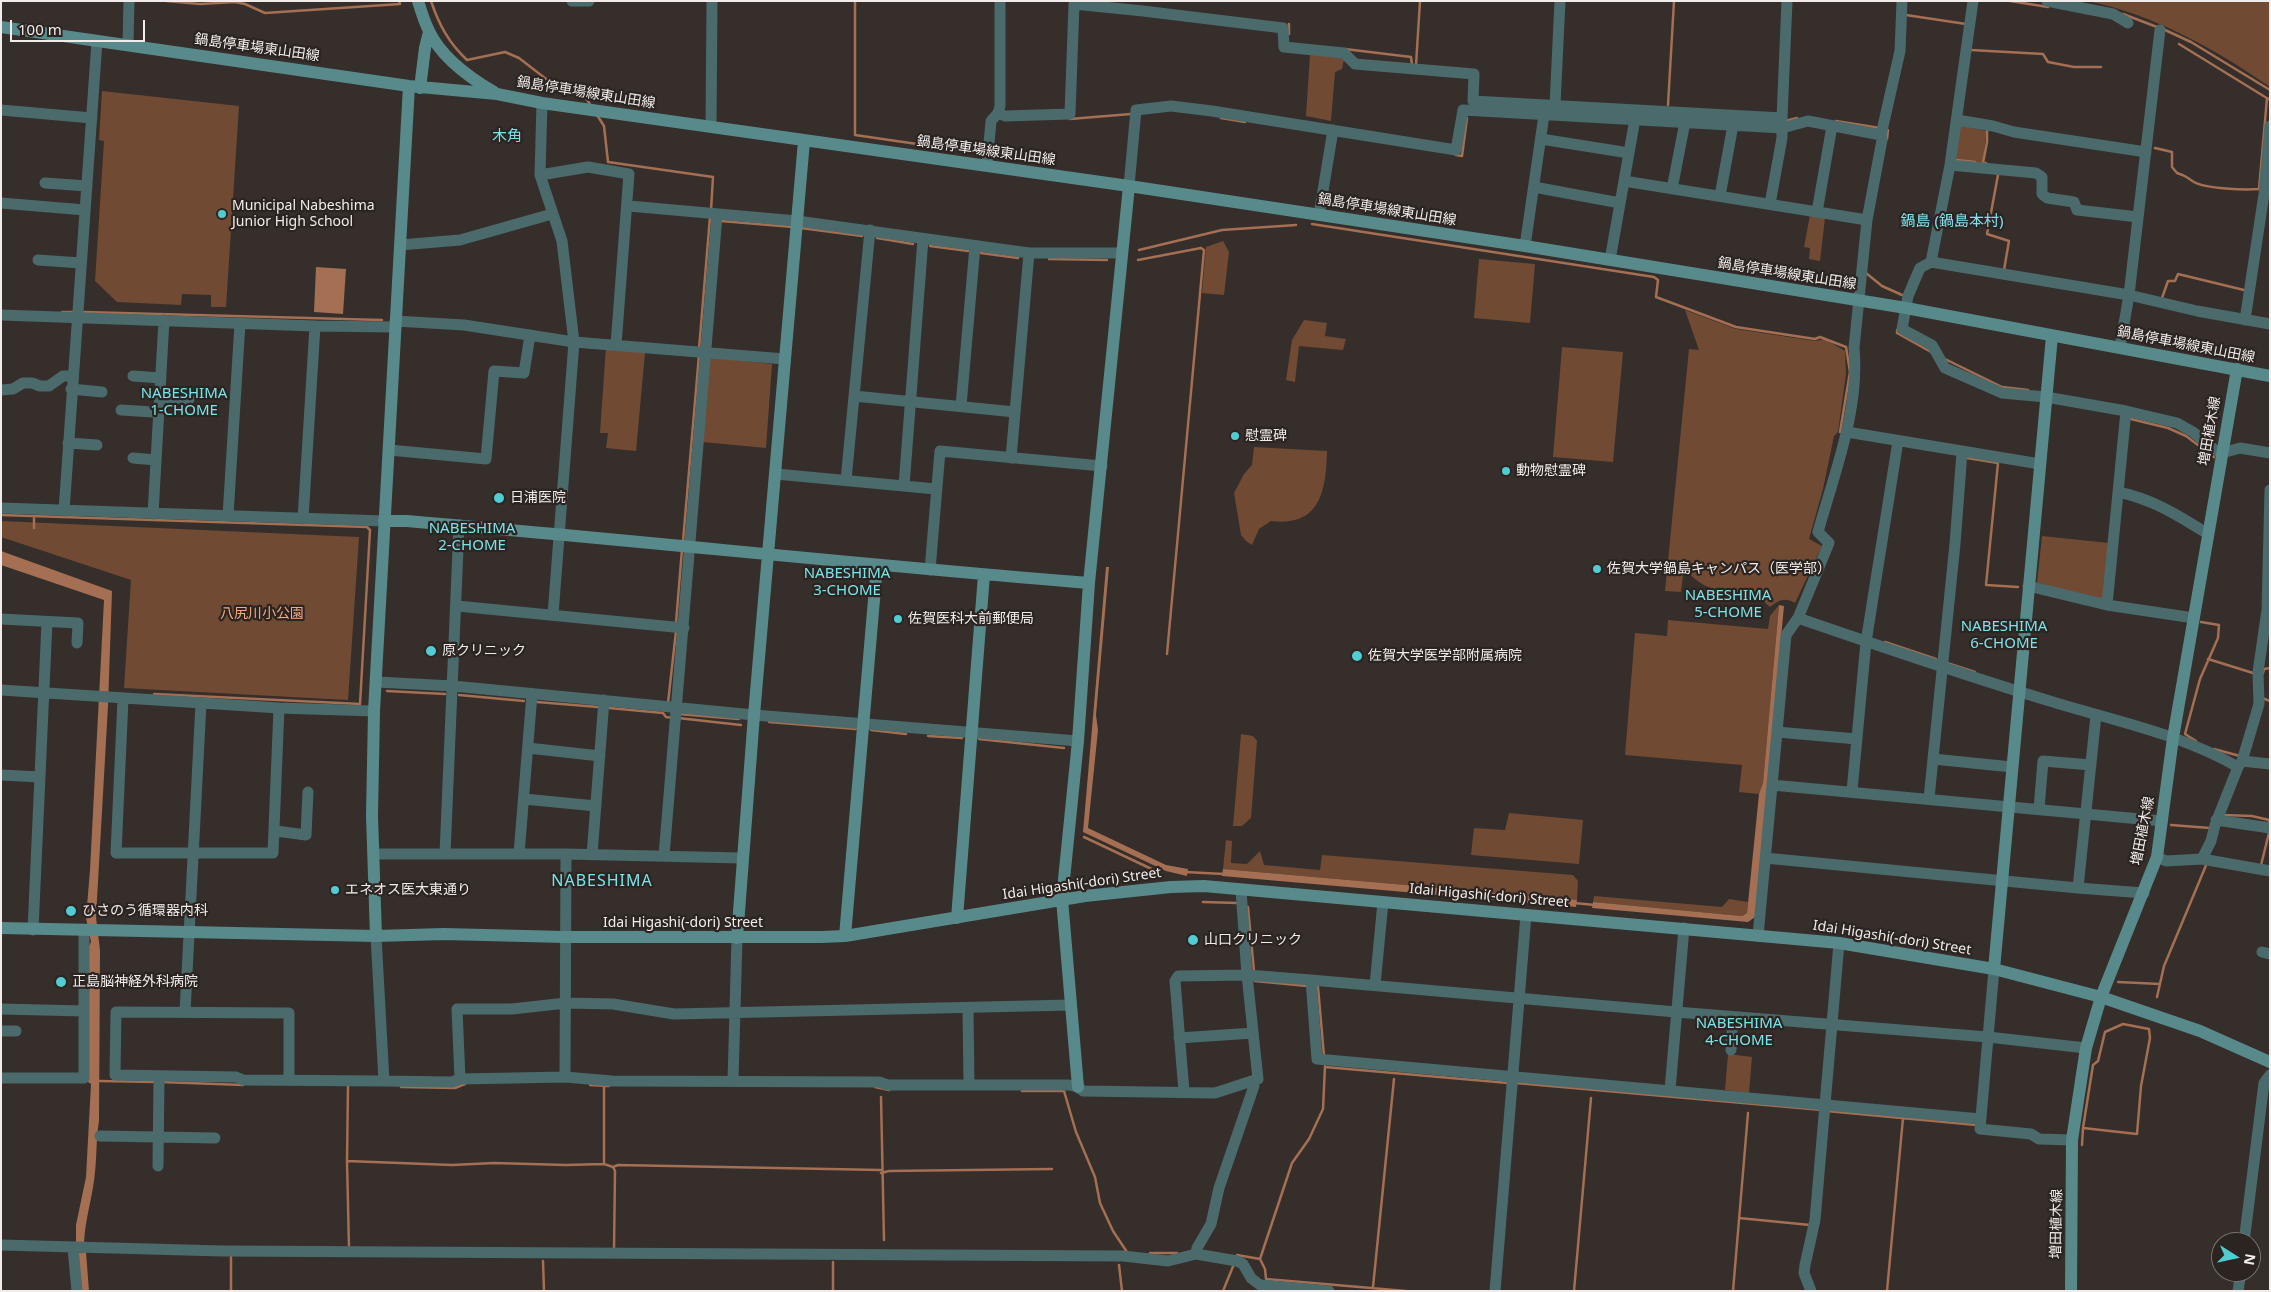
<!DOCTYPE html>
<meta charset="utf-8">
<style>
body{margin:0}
#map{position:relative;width:2271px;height:1292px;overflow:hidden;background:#352e2b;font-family:"Noto Sans",sans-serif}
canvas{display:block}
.frame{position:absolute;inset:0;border:2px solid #f1ecea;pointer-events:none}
.north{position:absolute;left:2211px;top:1232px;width:50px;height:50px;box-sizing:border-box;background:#2b2421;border:1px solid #7a7471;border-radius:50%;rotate:100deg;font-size:14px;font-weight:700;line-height:20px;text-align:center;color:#f1ecea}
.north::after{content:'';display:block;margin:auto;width:18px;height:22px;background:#51ccd3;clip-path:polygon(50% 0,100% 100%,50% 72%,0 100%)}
.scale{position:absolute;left:10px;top:20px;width:135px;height:22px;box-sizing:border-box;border:2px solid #f1ecea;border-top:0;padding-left:6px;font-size:15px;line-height:18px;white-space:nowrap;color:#f1ecea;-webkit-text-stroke:4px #2b2421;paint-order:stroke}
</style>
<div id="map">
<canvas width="2271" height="1292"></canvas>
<div class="frame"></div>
<div class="north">N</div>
<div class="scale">100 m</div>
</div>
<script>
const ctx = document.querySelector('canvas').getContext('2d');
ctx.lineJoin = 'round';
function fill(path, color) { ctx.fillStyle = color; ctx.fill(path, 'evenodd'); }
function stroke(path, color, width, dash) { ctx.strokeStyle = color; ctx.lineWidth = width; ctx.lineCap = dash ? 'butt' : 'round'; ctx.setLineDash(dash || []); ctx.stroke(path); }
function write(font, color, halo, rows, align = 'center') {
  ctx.font = font + ' "Noto Sans","Noto Sans JP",sans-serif'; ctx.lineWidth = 4.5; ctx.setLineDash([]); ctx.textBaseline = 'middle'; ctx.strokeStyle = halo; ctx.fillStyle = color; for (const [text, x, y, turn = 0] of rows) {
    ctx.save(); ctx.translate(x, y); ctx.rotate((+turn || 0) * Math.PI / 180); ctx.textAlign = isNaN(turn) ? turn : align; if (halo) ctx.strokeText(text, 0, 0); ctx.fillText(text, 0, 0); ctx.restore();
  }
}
fill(new Path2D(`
 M2087,1h183v86c-55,-38 -117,-73 -183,-86z
 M1310,54l19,1 15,4 -2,10 -7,3 -4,49 -25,-5z
 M102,91l137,15 -13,201h-15v-12l-29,-1 -1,11 -64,-3 -22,-21 9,-140 -5,-1z
 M1959,125l27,6 -3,34 -30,-4z
 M1810,215l15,3 -5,43 -11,-2 1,-11 -6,-1z
 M1223,241l6,11 -5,43 -22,-2 4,-46z
 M1479,259l56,5 -5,59 -56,-5z
 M1685,310l51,19 79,12 10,-2 20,12 1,23 -8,58 -4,4 -11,53 -14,50 13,7 -27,57c-10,-6 -16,-3 -25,4l-9,-8 -21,2 1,-8c-24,-1 -44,-6 -57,-27l-3,26 -16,-1 24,-242 10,1z
 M1304,320l23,3 -2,13 21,3 -3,11 -44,-4 -4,36 -9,-2 6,-40z
 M606,346l39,7 -9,98 -30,-3 2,-15h-8z
 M1562,347l61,5 -10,110 -60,-5z
 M710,357l62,7 -6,84 -63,-6z
 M1254,447l73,4c-1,39 -6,76 -56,70l-12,8 -7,16 -6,-4 -5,-6 -7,-42 10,-19 8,-9z
 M1,521l358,16 -11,163 -224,-12 7,-108 -130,-43z
 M2042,536l67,7 -6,57 -66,-17z
 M1779,605l-16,179 -4,10 -20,-2 3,-27 -117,-10 10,-122 32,3 1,-16 100,9 2,-13z
 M1241,734l12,2 4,5 -6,77 -9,8h-9z
 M1509,813l74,7 -4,44 -108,-9 3,-27 31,2z
 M1226,840l6,1 -1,22 16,1 13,-13 4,14 56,5 2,-15 251,20 5,6 -1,19 -354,-31z
 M1594,896l128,11 7,-8 19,3 -1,11 -5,3 -149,-14z
 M1728,1054l24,3 -3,36 -24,-3z`), '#714a34');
fill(new Path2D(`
 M316,267l30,2 -3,45 -29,-2z
 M1,551l111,40 -4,115 -12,211 4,33 -1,171c-3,17 -2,34 -4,51 -2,24 -10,47 -11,71l-8,1v-19l10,-48 5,-93 -3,-2 1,-136 2,-4 -5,-24 4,-48 14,-270 -103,-35z
 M1106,567h3l-13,148 2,15 -10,98 78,37 22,4 -1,7 -21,-5 -83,-39z
 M1779,605l5,1 -29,311 -7,5 -156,-14 1,-6 149,14 5,-3 12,-119 4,-11z
 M1223,869l354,31 -1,7 -354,-31z
 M86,1252l3,39h-7l-4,-38z`), '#a46f52');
stroke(new Path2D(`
 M166,1l34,3 35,-2 10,2 20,9 135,-9 -1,-3
 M431,1c8,24 18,42 36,59l38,-8 14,6 40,31 27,9 5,8
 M855,1v134l124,18 4,-4
 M2010,1l38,6
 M1906,14v1l60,9
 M2123,14l34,13
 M1289,24v10
 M2165,30l26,12 79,48
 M2179,44l91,56
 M1345,49l66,8 1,8
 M1971,50l72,4 5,8 26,5h27
 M1416,65l4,-64
 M1668,105l6,-104
 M597,115l7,11 4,36 105,15 -2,33
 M1221,118l24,4
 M1070,119l61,-5
 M1785,121l12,-3
 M1836,121l44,7
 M1886,129l2,1 -1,9
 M2155,148l17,4v15l5,6c10,3 9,4 17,9 12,7 51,8 65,7l8,-91
 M1456,155l6,1 5,-38
 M1957,160l18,2
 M1986,163h-3l4,-21v-13
 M1998,175l-11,59 22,7 -5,29
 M721,221l72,6
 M1312,224l342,53 4,3 -2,17 80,30 79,12 5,-2 26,10 4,25 -10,60
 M801,228l61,8
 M877,238l36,6
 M930,246l38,5
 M1139,250l83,-20 74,-5
 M981,253l37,5
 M1049,259l58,1
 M1138,260l63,-12 3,2 -37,404
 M1866,273l16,13 20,9
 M2162,298l6,-17h7l3,-7 66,16
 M62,312h11
 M84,312l298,8
 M1897,330v3l34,19
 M699,349l11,-132
 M1945,359l57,28 26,3
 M2131,419l37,9 18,8 28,21
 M1967,458l31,5 -12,122 32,2
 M1,515l366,12 3,3 -10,174 -206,-10
 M34,528v-12
 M683,541l16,-186
 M676,623l6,-74
 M1885,642l51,17
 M2208,659l45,14
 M1947,663l28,9
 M2263,673l1,-4 6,-1
 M387,691l58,3
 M459,695l65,6
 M2262,698l8,3
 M537,702l61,5
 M668,703l8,-72
 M609,708l54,5 3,4 7,1
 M679,714l60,5
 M678,718l63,7
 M769,722l87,7
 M871,730l35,4
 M928,736l34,2
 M979,739l85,9
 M2196,741l-11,-7 15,-55 18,-41 1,-13 -18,-3
 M2214,749l26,7
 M2223,815l29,1 17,4v3
 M2171,825l39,3
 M1084,837l76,36
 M2261,865l8,-32
 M1185,872l39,2
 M1203,902l35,1
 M1574,903l21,2
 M1248,907l6,64
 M1255,979v2l52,5
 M2118,982l42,2
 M1315,987h3l6,69
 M2157,997l7,-31 43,-103
 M1325,1066l-2,43 -14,30 -17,24 -32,96 5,10 1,10 140,12
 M1325,1067l183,16
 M99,1081l57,1
 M161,1082l82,3
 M1516,1083l306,27
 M590,1085l19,1
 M348,1086l-1,75 2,87
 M604,1086v78l9,3 2,4 -1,79
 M401,1087l54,1 10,-4
 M875,1087l14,3
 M1022,1091h42l12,41 19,45 5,26 13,28 14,21
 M881,1097l3,143
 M1827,1111l149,14
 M2082,1145l1,-17 54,6 4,-48 9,-48 -1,-9 -26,-5 -18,8 -7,29 -5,4 -10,63
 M347,1161l105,4 42,-2 72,2 38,-1
 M613,1167l5,-2 263,5
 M881,1173l8,-2 163,-2
 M1739,1218l71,7
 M1150,1253h27
 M1237,1255l23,4
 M231,1257v34
 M543,1261l1,30
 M833,1262v29
 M1119,1265l3,26
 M1373,1287l21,-208
 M1223,1291l11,-27
 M1574,1291l17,-193
 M1733,1291l15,-178
 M1887,1291l16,-173`), '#a46f52', 2.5);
stroke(new Path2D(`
 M572,1h17
 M1973,1l-23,164 -19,97 -11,6 -12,28 -6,33 30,16 13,23 57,25 44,4 80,14 51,12 16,9 22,18 7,3 18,-5 30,5
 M2047,1l66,13 15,9
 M128,44l1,-43
 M542,103l-2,72 22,66 12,101 -21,273
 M1555,105l5,-104
 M1,110l91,8
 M998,113l7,3 65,-2 4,-110 69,7 140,17 1,19 60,6 11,11 119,10 -1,27 309,17 5,-117
 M1957,120l36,6 21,6 132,20
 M711,127l1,-126
 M1881,135l19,-84 2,-50
 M1541,139l88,14
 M1950,165l86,8 6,4v17l5,4 27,4 3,8 61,7
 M987,166l4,-45 7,-8 2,-7v-105
 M540,175l48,-8 41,7 -13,171
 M1624,181l243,39
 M45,183l42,3
 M1129,186l7,-76 35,-4 41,5 244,39 7,-40 319,18 26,-7 73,14 1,5 -15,80 -13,128c6,61 -20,126 -36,184l11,11 -31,75 -12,17 -28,301
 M1534,187l86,16
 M1672,189l13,-67
 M1720,196l13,-71
 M1,203l84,7
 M1770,204l12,-66v-10
 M629,206l168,15 232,32h92
 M1817,212l15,-86
 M1319,215l14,-85
 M400,245l60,-5 92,-26
 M1525,246l19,-131
 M38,260l43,3
 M1610,260l25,-141
 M1931,262l198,33 68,16 73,13
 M1,315l314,11 80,1
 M2245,320l19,-126 6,-68
 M395,321l69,4 110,17 211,17
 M2120,347l9,-52 31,-265
 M133,376l28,2
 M71,389l31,3
 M1,390l12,-1 10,-6h9l8,3h9l14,-10h9
 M854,396l161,16
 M160,397l29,2
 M961,406l14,-160
 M121,410l32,2 6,-2
 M1847,432l193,32
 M68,443l29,2
 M389,450l97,9 8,-88 30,2 6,-38
 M133,458l23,2
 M1011,458l18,-205
 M776,474l160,15
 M846,480l24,-250
 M904,486l19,-247
 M2118,492c35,7 61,24 90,42
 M1,508l383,13
 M64,511l33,-470
 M153,514l11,-194
 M228,516l12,-193
 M303,519l12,-193
 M930,570l10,-119 162,15
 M2028,586l79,19 87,13
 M2107,605l19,-194
 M457,606l227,22
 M1798,618c84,29 169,58 255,84 62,19 128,32 185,65
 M1,619l77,4 -1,20
 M377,682l76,4 301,29 324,26
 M1,690l278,18 95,3
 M123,699l-7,154h157l6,-145
 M1777,732l80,7
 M528,748l72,8
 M1933,759l79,8
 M2242,761l28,3
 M1,775l39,2
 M1772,785l390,36
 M1852,791l14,-149 32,-201
 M1929,798l26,-254 7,-92
 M524,799l72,7
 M2039,809l4,-48 48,4
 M2216,820l54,8
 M276,831l30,4 2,-43
 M373,854h193l176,4
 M445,854l14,-329
 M519,854l13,-160
 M592,855l12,-155
 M664,856l53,-641
 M2157,857l9,4 36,-2 9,-18 4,-16 23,-58 4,-6 17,-57 -1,-32 9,-62 3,-120
 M1765,858l313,30 18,-173
 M2202,859l68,12
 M2078,888l66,5
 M33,930l14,-308
 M376,936l8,145 68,1 8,-3 105,-2 47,4 267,1 9,3h181l9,2 5,4 132,2 43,-14 -11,-104 -6,-85
 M2262,952l8,2
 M1994,969l-14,160 51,5 8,5 33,1
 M1311,980l6,79 664,60
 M1375,985l8,-83
 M968,1008l1,77
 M1,1009l83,2
 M185,1012l16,-309
 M1,1031h15
 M1179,1038l74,-5
 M1731,1050l2,-33
 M565,1077l1,-223
 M1,1078h83v-147
 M289,1079v-66l-173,-1 -1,63 121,2 7,3 141,1
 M460,1079l-3,-70h55l54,-6 47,1 61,10 397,-9
 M733,1081l4,-143
 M1670,1090l14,-162
 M1184,1092l-9,-111 3,-5 69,-1 64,5 365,32 312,25 98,11
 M100,1136l115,2
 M158,1166l1,-90
 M2244,1242l20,-159 6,-8
 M1,1245l222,6 900,5 45,5 28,-7 41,7 6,3 8,14 9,7 69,6
 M73,1248l4,43
 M1196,1254l1,-6 14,-24 8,-36 35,-102 -1,-5
 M1495,1291l31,-376
 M1811,1291l-7,-18 1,-8 10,-45 24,-277
 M2238,1291l3,-19`), '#4b6a6b', 11);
stroke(new Path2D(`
 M418,1c3,10 6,20 11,30 12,26 41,47 65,61
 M1,27l408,59 88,8 45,9 587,83 396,60 381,62 364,68
 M420,88l5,-40 4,-16
 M384,521h23c228,19 455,44 682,62
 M957,918l27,-343
 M1,928l375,8 68,-2 121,3h256l24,-1 240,-40 86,-9 33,-1 635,57 155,26 107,28 99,34 70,31
 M376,936l-4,-120 2,-105 35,-625
 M845,936l32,-371
 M737,938l17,-223 50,-574
 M1994,969l58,-633
 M1078,1087l-16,-188 16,-158 11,-158 40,-397
 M2071,1291l1,-151 14,-92 15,-51 56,-140 16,-119 64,-369`), '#588a8c', 12);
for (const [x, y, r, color] of [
 [222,214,5,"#51ccd3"],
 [1235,436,5,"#51ccd3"],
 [1506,471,5,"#51ccd3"],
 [499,498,6,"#51ccd3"],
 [1597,569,5,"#51ccd3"],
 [898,619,5,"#51ccd3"],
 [431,651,6,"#51ccd3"],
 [1357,656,6,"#51ccd3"],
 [335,890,5,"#51ccd3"],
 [71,911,6,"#51ccd3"],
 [1193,940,6,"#51ccd3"],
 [61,982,6,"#51ccd3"]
]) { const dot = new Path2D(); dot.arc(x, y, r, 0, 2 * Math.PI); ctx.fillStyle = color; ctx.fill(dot); stroke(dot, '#2b2421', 2); }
write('14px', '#f1ecea', '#2b2421', [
 ["鍋島停車場東山田線",257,48,8],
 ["鍋島停車場線東山田線",586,93,9],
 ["鍋島停車場線東山田線",986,151,8],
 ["鍋島停車場線東山田線",1387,210,9],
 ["鍋島停車場線東山田線",1787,274,9],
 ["鍋島停車場線東山田線",2186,345,11],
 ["増田植木線",2210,431,-80],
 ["増田植木線",2143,831,-79],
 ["Idai Higashi(-dori) Street",1082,884,-8],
 ["Idai Higashi(-dori) Street",1489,896,5],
 ["Idai Higashi(-dori) Street",683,923],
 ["Idai Higashi(-dori) Street",1892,938,9],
 ["増田植木線",2057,1224,-89]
]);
write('14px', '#f1ecea', '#2b2421', [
 ["Municipal Nabeshima",232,206],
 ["Junior High School",232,222],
 ["慰霊碑",1245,436],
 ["動物慰霊碑",1516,471],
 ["日浦医院",510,498],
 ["佐賀大学鍋島キャンパス（医学部）",1607,569],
 ["佐賀医科大前郵便局",908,619],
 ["原クリニック",442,651],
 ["佐賀大学医学部附属病院",1368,656],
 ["エネオス医大東通り",345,890],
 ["ひさのう循環器内科",82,911],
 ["山口クリニック",1204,940],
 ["正島脳神経外科病院",72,982]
], 'left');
write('14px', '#f7a97e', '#2b2421', [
 ["八尻川小公園",262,614]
]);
write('15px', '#78e4ea', '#2b2421', [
 ["木角",507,137],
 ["鍋島 (鍋島本村)",1952,222],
 ["NABESHIMA",184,394],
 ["1-CHOME",184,411],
 ["NABESHIMA",472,529],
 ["2-CHOME",472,546],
 ["NABESHIMA",847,574],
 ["3-CHOME",847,591],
 ["NABESHIMA",1728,596],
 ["5-CHOME",1728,613],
 ["NABESHIMA",2004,627],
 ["6-CHOME",2004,644],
 ["NABESHIMA",1739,1024],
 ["4-CHOME",1739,1041]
]);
ctx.letterSpacing = '1px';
write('16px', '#78e4ea', '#2b2421', [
 ["NABESHIMA",602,881]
]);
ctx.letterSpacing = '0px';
</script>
